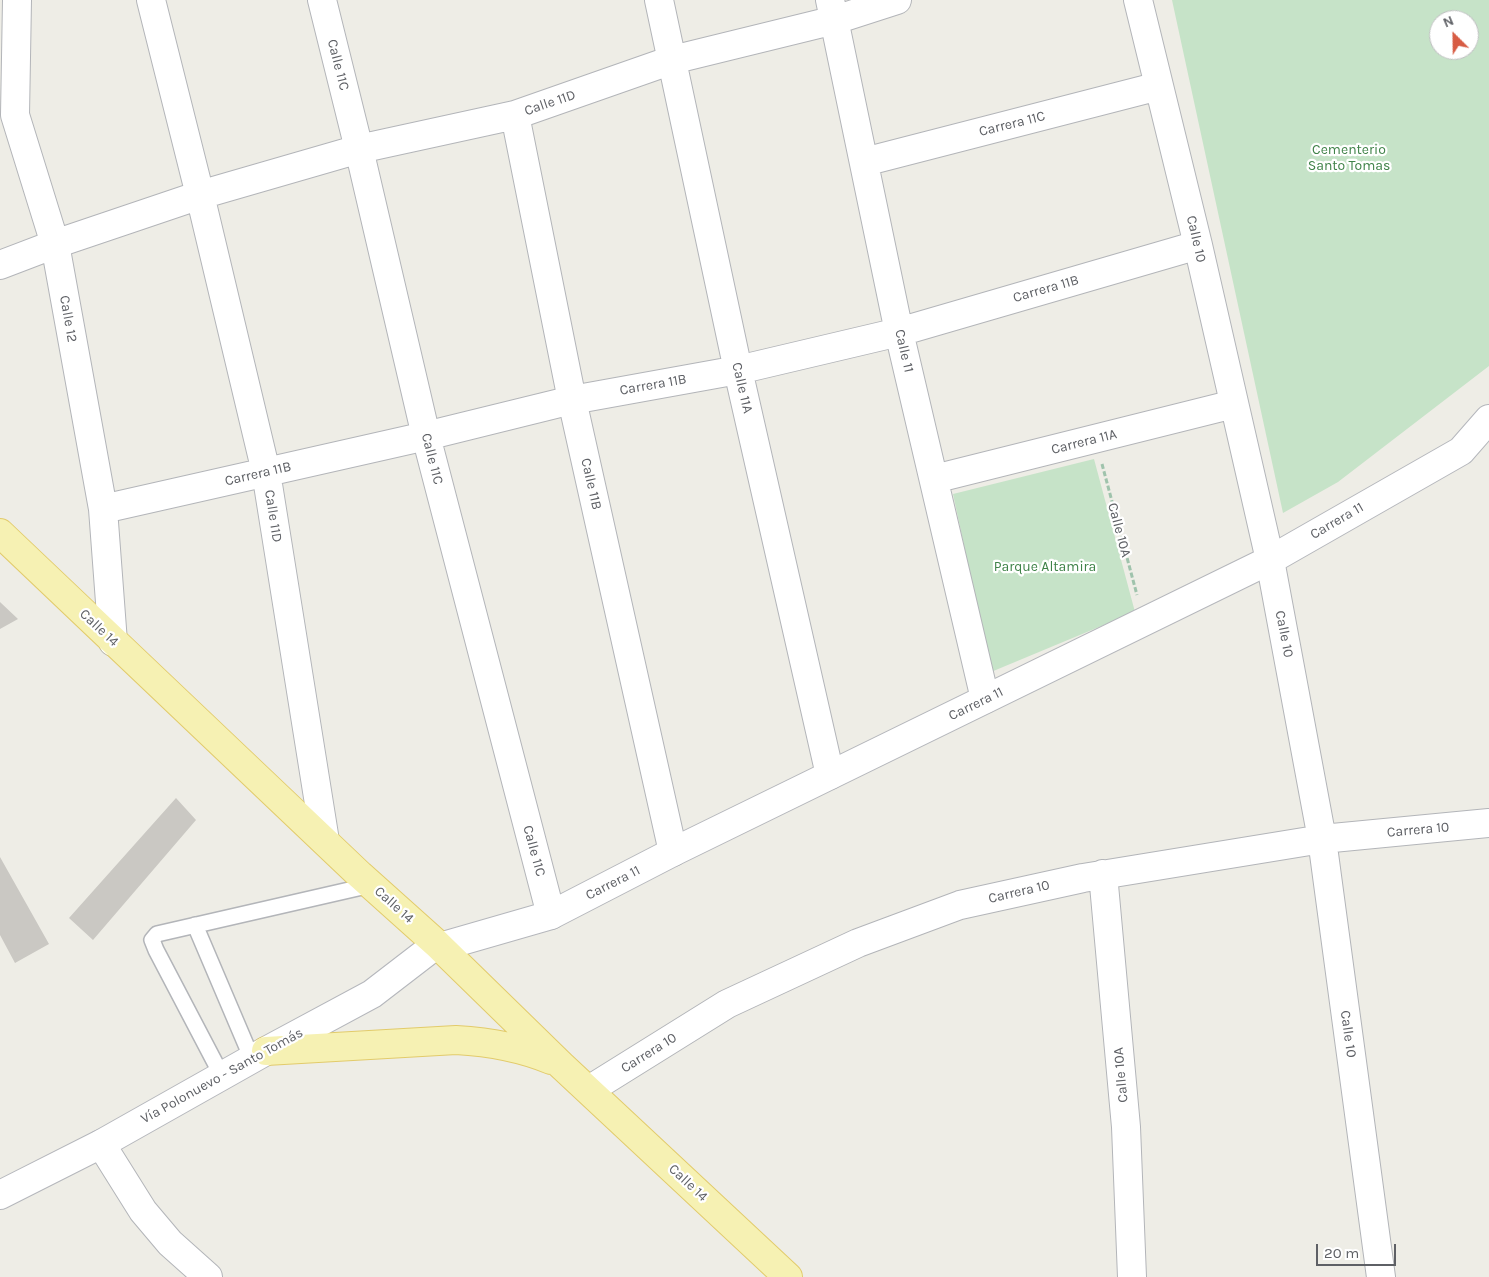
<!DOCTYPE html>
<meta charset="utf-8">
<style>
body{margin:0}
#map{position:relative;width:1489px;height:1277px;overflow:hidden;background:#eeede6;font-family:Karla,sans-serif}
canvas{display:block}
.north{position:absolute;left:1429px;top:10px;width:50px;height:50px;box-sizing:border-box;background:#fff;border:1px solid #bfbfc1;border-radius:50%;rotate:337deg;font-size:14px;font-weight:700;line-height:20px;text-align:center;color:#5e6065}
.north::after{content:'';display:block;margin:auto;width:18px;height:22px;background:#d75c44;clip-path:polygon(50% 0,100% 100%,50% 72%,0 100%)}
.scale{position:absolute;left:1316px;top:1244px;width:80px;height:22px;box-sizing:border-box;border:2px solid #5e6065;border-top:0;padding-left:6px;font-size:15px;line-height:18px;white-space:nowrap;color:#5e6065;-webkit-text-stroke:4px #fff;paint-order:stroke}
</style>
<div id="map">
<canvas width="1489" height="1277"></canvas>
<div class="north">N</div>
<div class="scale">20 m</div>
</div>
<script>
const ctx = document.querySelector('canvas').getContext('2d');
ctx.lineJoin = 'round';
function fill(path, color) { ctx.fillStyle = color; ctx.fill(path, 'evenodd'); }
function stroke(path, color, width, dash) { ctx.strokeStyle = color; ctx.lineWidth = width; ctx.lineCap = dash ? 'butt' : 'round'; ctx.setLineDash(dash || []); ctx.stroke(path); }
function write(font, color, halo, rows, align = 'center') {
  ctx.font = font + ' Karla,sans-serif'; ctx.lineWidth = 4.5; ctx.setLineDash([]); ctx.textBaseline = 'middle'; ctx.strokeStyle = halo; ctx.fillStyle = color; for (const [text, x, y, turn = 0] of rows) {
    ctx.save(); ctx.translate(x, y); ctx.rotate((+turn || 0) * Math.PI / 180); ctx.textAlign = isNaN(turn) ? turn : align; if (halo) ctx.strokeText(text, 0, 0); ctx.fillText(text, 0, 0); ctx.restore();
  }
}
fill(new Path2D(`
 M1172,0h317v366l-151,116 -55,31zM1439,20h30v30h-30z
 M1094,459l41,153 -144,60 -38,-178z`), '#c6e3c8');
fill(new Path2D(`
 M0,602l18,17 -18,10z
 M176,798l20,22 -103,120 -24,-22z
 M0,857l49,87 -34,19 -15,-28z`), '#cac8c3');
const service = new Path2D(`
 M195,925l57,134
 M222,1076l-66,-126 -4,-10 5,-6 214,-49`);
const minor = new Path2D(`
 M17,0l-2,115 40,129 48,265 10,133
 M151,0l49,195 66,277 59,369
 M322,0l37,149 67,287 125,479
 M659,0l79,370 92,405
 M830,0l69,332 86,367
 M1138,0l60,245 72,315 52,279 59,438
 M515,115l57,285 101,452
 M864,162l295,-76
 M0,265l55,-21 145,-49 159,-46 156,-34 157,-55 163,-40 62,-20
 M934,479l300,-75
 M103,509l323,-73 146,-36 166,-30 161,-38 299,-87
 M1103,874l23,253 6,150
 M589,1090l138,-86 131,-61 102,-38 123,-27 239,-39 167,-16
 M101,1144l42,67 27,32 38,34`);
const secondary = new Path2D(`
 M440,947l111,-32 122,-63 597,-292 191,-109 28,-32
 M0,1195l101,-51 165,-93 106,-57 65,-50`);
const primary = new Path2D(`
 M0,533l360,342 77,69 124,121 227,212
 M266,1051l190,-11c34,2 64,7 95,20`);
stroke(service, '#b3b5b9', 18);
stroke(minor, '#b3b5b9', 30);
stroke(secondary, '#b5b7bc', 30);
stroke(primary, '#e2cb6b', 30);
stroke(new Path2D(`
 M1102,464l35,131`), '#9fc3ac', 3, [5, 2.5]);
stroke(service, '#fff', 15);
stroke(minor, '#fff', 28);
stroke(secondary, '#fff', 28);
stroke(primary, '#f6f1b3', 28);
write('14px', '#5e6065', '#fff', [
 ["Calle 11C",338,65,76],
 ["Calle 11D",550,103,-19],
 ["Carrera 11C",1012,124,-14],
 ["Calle 10",1196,239,77],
 ["Carrera 11B",1046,289,-16],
 ["Calle 12",68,319,80],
 ["Calle 11",904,351,77],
 ["Carrera 11B",653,385,-10],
 ["Calle 11A",742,388,77],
 ["Carrera 11A",1084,442,-14],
 ["Calle 11C",432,459,76],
 ["Carrera 11B",258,474,-13],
 ["Calle 11B",591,484,77],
 ["Calle 11D",273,516,81],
 ["Carrera 11",1337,521,-30],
 ["Calle 10A",1119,530,75],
 ["Calle 14",99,628,43],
 ["Calle 10",1284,634,79],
 ["Carrera 11",976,704,-26],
 ["Carrera 10",1418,830,-5],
 ["Calle 11C",534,851,75],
 ["Carrera 11",613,883,-27],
 ["Carrera 10",1019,892,-13],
 ["Calle 14",394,905,42],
 ["Calle 10",1348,1034,82],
 ["Carrera 10",649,1053,-32],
 ["Calle 10A",1121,1075,-95],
 ["Vía Polonuevo - Santo Tomás",222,1076,-29],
 ["Calle 14",688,1183,43]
]);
write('14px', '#3f8248', '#fff', [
 ["Cementerio",1349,150],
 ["Santo Tomas",1349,166],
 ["Parque Altamira",1045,567]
]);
</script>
